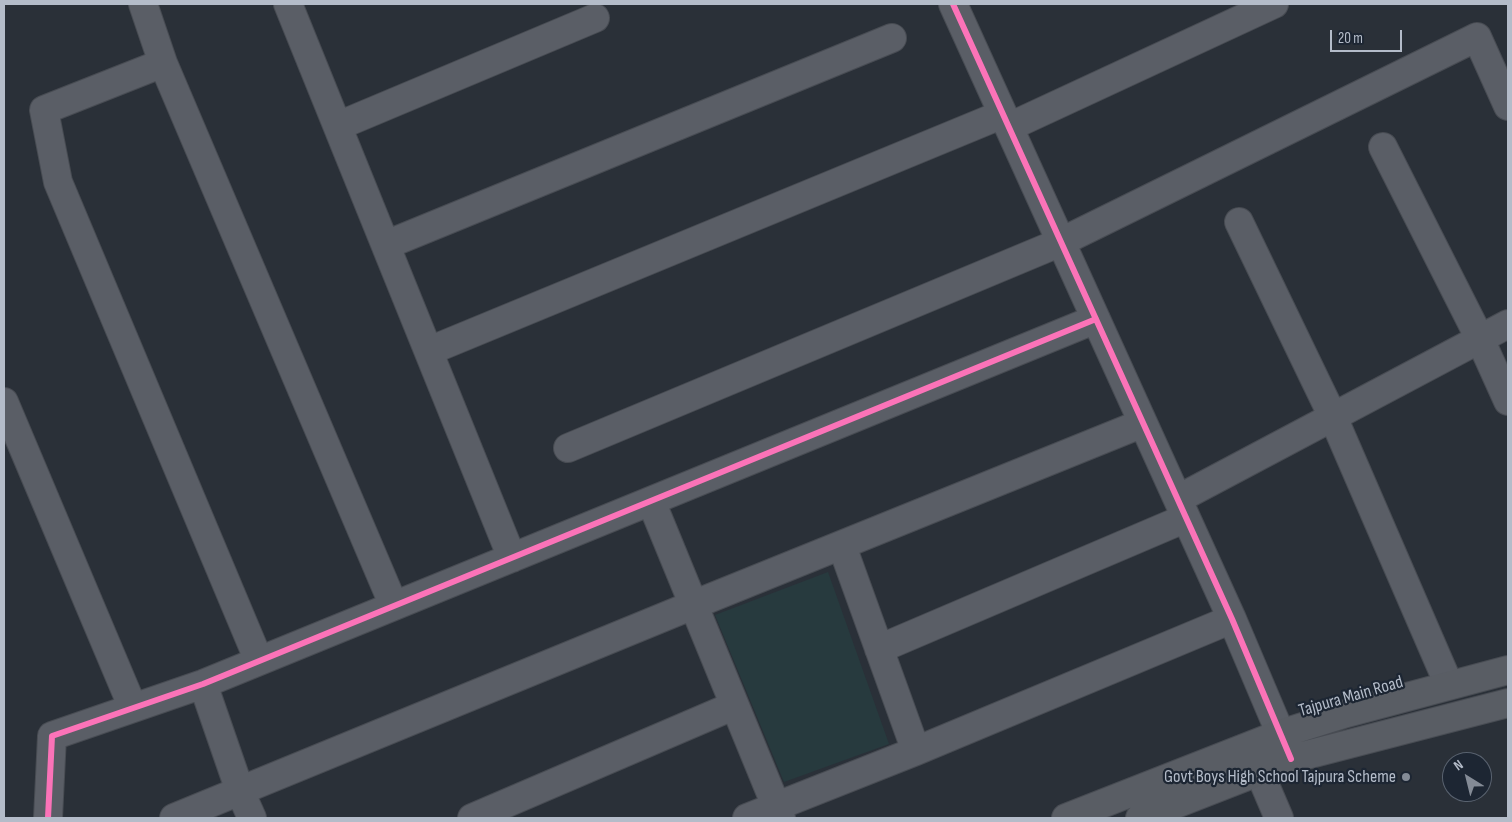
<!DOCTYPE html>
<style>
body{margin:0}
#map{position:relative;width:1512px;height:822px;overflow:hidden;background:#2a3038;font-family:"Sofia Sans Condensed",sans-serif}
canvas{display:block}
.frame{position:absolute;inset:0;border:5px solid #b4bcc9;pointer-events:none}
.north{position:absolute;left:1442px;top:752px;width:50px;height:50px;box-sizing:border-box;background:#1d2633;border:1px solid #59626f;border-radius:50%;rotate:324deg;font-size:14px;font-weight:700;line-height:20px;text-align:center;color:#b4bcc9}
.north::after{content:'';display:block;margin:auto;width:18px;height:22px;background:#848b96;clip-path:polygon(50% 0,100% 100%,50% 72%,0 100%)}
.scale{position:absolute;left:1330px;top:30px;width:72px;height:22px;box-sizing:border-box;border:2px solid #b4bcc9;border-top:0;padding-left:6px;font-size:15px;line-height:18px;white-space:nowrap;color:#b4bcc9;-webkit-text-stroke:4px #1d2633;paint-order:stroke}
</style>
<div id="map">
<canvas width="1512" height="822"></canvas>
<div class="frame"></div>
<div class="north">N</div>
<div class="scale">20 m</div>
</div>
<script>
const ctx = document.querySelector('canvas').getContext('2d');
ctx.lineJoin = 'round';
function fill(path, color) { ctx.fillStyle = color; ctx.fill(path, 'evenodd'); }
function stroke(path, color, width, dash) { ctx.strokeStyle = color; ctx.lineWidth = width; ctx.lineCap = dash ? 'butt' : 'round'; ctx.setLineDash(dash || []); ctx.stroke(path); }
function write(font, color, halo, rows, align = 'center') {
  ctx.font = font + ' "Sofia Sans Condensed",sans-serif'; ctx.lineWidth = 4.5; ctx.setLineDash([]); ctx.textBaseline = 'middle'; ctx.strokeStyle = halo; ctx.fillStyle = color; for (const [text, x, y, turn = 0] of rows) {
    ctx.save(); ctx.translate(x, y); ctx.rotate((+turn || 0) * Math.PI / 180); ctx.textAlign = isNaN(turn) ? turn : align; if (halo) ctx.strokeText(text, 0, 0); ctx.fillText(text, 0, 0); ctx.restore();
  }
}
fill(new Path2D(`
 M828,572l61,172 -105,38 -69,-167z`), '#273a3e');
const street = new Path2D(`
 M143,4l20,59 231,543
 M288,4l224,554
 M953,4l279,615 58,137
 M163,63l-119,47 14,72 201,479
 M338,126l257,-108
 M1009,127l265,-123
 M1383,147l97,192 28,62
 M1239,222l94,195 116,268
 M386,245l506,-207
 M429,351l574,-237
 M4,402l129,306
 M568,448l493,-206 416,-205 31,69
 M1178,499l330,-175
 M651,501l130,317
 M842,546l74,205
 M879,649l307,-131
 M203,684l37,107 12,27
 M1250,750l29,68
 M48,818l4,-82 151,-52 893,-365
 M174,818l519,-213 450,-182
 M472,818l261,-112
 M747,818l169,-67 316,-132`);
const secondary = new Path2D(`
 M1066,818l214,-84 67,-21 161,-43
 M1140,818l151,-59 217,-56`);
stroke(street, '#484c53', 30);
stroke(secondary, '#484c53', 30);
stroke(street, '#5a5e66', 28);
stroke(secondary, '#595d64', 28);
stroke(new Path2D(`
 M953,4l279,615 59,140
 M48,818l4,-82 151,-52 893,-365`), '#fb73b8', 6);
for (const [x, y, r, color] of [
 [1406,777,5,"#848b96"]
]) { const dot = new Path2D(); dot.arc(x, y, r, 0, 2 * Math.PI); ctx.fillStyle = color; ctx.fill(dot); stroke(dot, '#1d2633', 2); }
write('18px', '#b4bcc9', '#1d2633', [
 ["Tajpura Main Road",1351,697,-16]
]);
write('18px', '#b4bcc9', '#1d2633', [
 ["Govt Boys High School Tajpura Scheme",1396,777]
], 'right');
</script>
